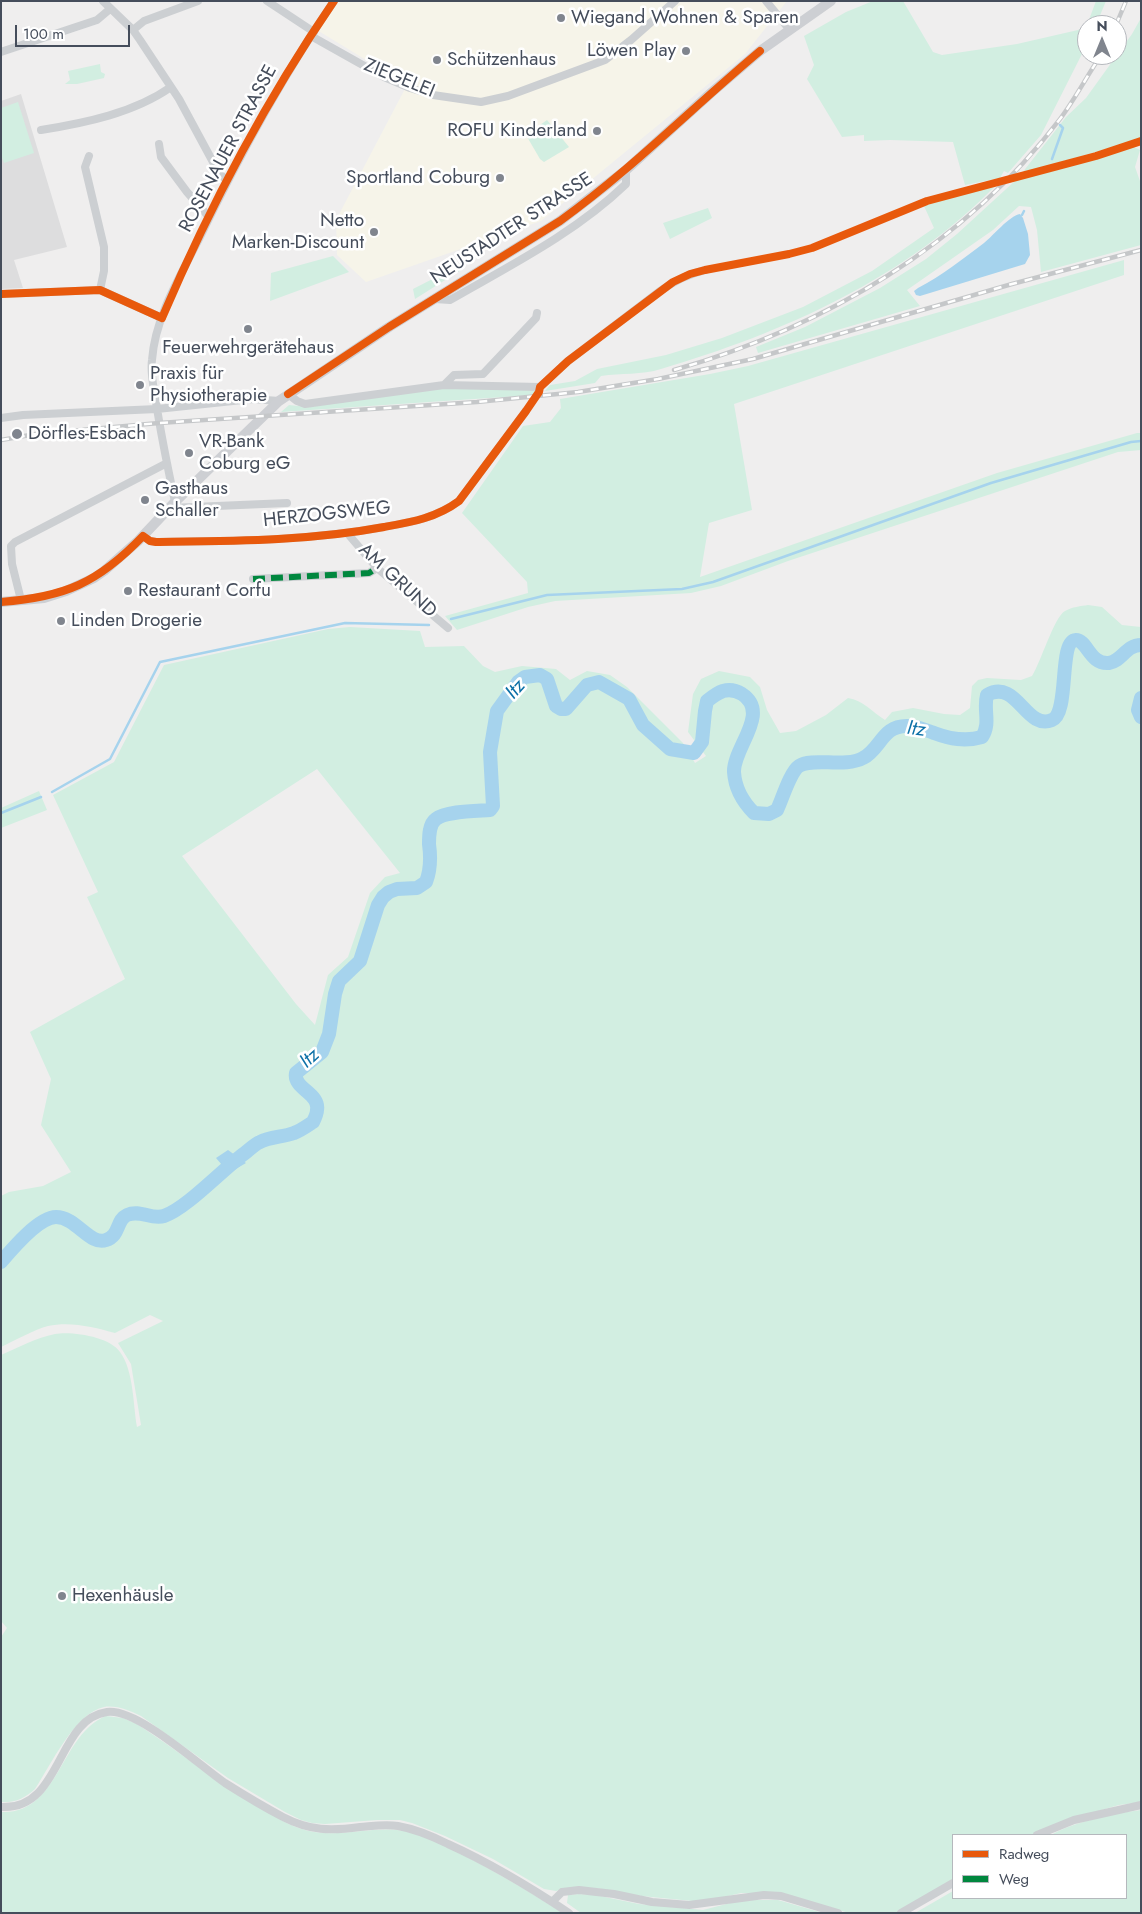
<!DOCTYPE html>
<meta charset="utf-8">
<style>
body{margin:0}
#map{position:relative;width:1142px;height:1914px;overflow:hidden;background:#efeeee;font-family:Jost,sans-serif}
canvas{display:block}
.frame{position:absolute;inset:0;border:2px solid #454d5b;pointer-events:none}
.legend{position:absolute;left:952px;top:1834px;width:175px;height:65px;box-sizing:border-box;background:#fff;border:1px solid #b5b8bd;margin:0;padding:6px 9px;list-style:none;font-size:15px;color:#454d5b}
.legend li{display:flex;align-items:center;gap:10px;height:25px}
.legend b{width:25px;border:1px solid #b5b8bd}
.north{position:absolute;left:1077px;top:15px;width:50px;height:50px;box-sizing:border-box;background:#fff;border:1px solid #b5b8bd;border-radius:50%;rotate:0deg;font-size:14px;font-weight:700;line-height:20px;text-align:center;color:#454d5b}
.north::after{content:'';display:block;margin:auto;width:18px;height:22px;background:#80858e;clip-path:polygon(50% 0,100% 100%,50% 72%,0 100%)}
.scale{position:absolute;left:15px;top:25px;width:115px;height:22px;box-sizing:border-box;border:2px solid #454d5b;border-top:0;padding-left:6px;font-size:15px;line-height:18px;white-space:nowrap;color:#454d5b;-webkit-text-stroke:4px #fff;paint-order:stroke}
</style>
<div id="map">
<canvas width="1142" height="1914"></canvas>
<div class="frame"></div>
<ul class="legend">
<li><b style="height:6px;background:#e8590c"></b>Radweg</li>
<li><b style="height:6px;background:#00873e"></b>Weg</li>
</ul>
<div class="north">N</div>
<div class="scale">100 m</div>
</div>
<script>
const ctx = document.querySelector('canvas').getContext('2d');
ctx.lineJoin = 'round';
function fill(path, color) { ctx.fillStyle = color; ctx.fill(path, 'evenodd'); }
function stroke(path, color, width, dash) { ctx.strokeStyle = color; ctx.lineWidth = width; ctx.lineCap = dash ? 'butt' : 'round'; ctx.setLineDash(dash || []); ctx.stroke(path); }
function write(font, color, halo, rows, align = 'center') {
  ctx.font = font + ' Jost,sans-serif'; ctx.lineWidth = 5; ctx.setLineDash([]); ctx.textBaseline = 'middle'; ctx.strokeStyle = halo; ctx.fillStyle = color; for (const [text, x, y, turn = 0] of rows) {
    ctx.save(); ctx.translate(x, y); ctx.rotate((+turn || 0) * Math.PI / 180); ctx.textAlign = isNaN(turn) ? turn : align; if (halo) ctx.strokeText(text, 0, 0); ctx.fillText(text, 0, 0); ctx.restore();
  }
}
fill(new Path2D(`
 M333,1h454l-42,53 -204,167 -175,61 -29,-27 -1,-35 71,-135 -90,-55z`), '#f6f4e9');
fill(new Path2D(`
 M21,94l46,153 -53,13 9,28 -22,1v-188z`), '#ddddde');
fill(new Path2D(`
 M873,1h30l30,51 9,3 75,-11 61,-14 9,-5 9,-24h10l-10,24h-9v19l-46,91 -33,38 -4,-2 -4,7 -35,7 -12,-43 -63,-2 -26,1v-6l-22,2 -35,-58 7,-14 -10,-29 42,-24z
 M1141,18v121l-119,34 44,-56 20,-19 46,-64z
 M100,64l1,8 4,2 -1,4 -27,6h-12l5,-4 -2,-9z
 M18,102l16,51 -30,10 -3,-8v-47z
 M547,120l22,27 -25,15 -4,-3 -14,-24z
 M1134,147l6,3 -5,17 6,17v61l-100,27 -4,-42 -6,-23 -12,-1 -26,24 -86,60 13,16 -162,47 -2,-6 49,-20 75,-39 46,-29 31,-25 60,-55 68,-17z
 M997,184c-90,94 -214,149 -336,185 -19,6 -40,4 -60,7l-6,7 -50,8 5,-6 25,-4 22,-12 69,-14 56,-17 81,-31 69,-36 62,-43 -10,-22 28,-10z
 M708,208l4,10 -42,21 -7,-16z
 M333,256l16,16 -79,29 1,-28z
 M1124,260v15l-390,129 18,106 -43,13 -9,54 297,-104 140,-40h4v17l-23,2 -330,109 -67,25 -30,7 -136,8 -27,6 -71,23 -12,-14 83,-23 -1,-11 -65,-69 61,-87 27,-4 11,-14 -1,-9 150,-25 38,-8z
 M458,266l3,4 -46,29 -2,-10z
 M443,388l93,1 -2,6 -253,17 8,-7 19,2z
 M1088,605l14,2 20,18 19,2v1175l-22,3 -62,18 -21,12h-83v48l-47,27 -13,3h-44l-70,-20h-38l-38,9 -62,-6 -45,-8h-29l-11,3 -12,-2 -51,-30 -48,-23 -33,-13 -12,-3h-23l-52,4 -13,-1 -11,-3 -16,-8 -57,-34 -87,-62c-11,-5 -24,-11 -37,-9 -30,7 -53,58 -69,82 -10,9 -20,14 -34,13v-165l6,-9 -6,-7v-266c18,-8 35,-17 54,-21 18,-3 55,3 65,18 14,19 13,53 17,75l4,-2 -10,-61 -13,-21 45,-22 -13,-6 -35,18c-21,-6 -45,-12 -67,-7 -13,3 -34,15 -47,21v-151l8,-4 34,-6 28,-14 -30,-47 10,-46 -21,-47 95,-53 -38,-82 11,-5 -45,-97 61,-33 50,-97 164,-36 22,-2 70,4 5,16 39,-1 19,20 12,6 27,-6 34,3 14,11 17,-9 23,4 17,12 56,56 12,20 11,-7 -18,-24 5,-38 8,-15 18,-8 31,6 10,10 7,23 13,23 16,-2 30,-16 22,-17c15,2 24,14 37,22l7,-8 21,-4 31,6 16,1 10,-7 2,-22 6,-6 9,-2 34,2 11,-4c9,-14 22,-59 33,-65 7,-4 16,-5 23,-6zM317,769l83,104 -15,4 -15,16 -22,64 -20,18 -13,50 -19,-21 -114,-148z
 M39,791l8,19 -46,18v-20z
 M106,1716l17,2 14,6c40,26 77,56 119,81 14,8 28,18 43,23 31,12 66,-1 98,2 17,1 35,10 50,17 40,19 78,42 116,66h-562v-101c58,3 59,-78 105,-96z
 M1141,1810v103h-226l38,-22v7h173v-63h-75c23,-13 63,-22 90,-25z
 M579,1894l16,1 44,9 64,6 39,-10h36l45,13h-242l-14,-10 1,-8z`), '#d2eee1');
fill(new Path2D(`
 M1020,214l3,4 5,16 2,21 -5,9 -105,32 -4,-1 -2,-4 4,-3c23,-12 45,-29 66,-45 9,-7 25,-27 36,-29z
 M228,1150l18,13 -17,10 -13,-15z`), '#a6d3ed');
stroke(new Path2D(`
 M1052,159l11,-31 -3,-3
 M1022,215l2,-4
 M451,619l96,-24 135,-6 31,-7 278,-99 140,-41 10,-1
 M52,792l58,-33 50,-97 185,-39 84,2
 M1,813l40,-16`), '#a6d3ed', 2.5);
stroke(new Path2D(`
 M1141,698l-3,12 3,7
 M1,1262c11,-13 38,-45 55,-45 20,0 34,29 50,23 14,-4 10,-20 21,-25 13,-6 24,5 37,1 22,-7 60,-48 81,-63 5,-4 10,-9 15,-11 10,-5 23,-5 34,-9 6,-2 13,-7 19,-11 2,-4 4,-8 4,-12 3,-17 -24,-21 -21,-37l26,-21 7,-18 6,-40 4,-13 21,-20 18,-56 5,-8 6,-5 8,-3 20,-1 9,-6c5,-13 5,-24 3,-38 0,-8 0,-20 7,-25 10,-8 40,-8 54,-9l3,-4 -3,-54 7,-41 21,-29 7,-5 15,-2 7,4 9,27 5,3h5l21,-24 12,-3 30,17 14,26 27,24 24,4 8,-11 3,-31 2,-10c5,-4 10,-8 16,-10 7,-2 14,0 19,3 29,19 -9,54 -8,78 1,16 9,30 20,41l15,1 8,-4c5,-10 13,-38 22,-44 13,-9 46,2 64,-8 18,-9 19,-33 45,-32 9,0 17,4 26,7 16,6 31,9 48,4 9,-14 1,-27 5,-42 30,-17 39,36 65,25 18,-7 6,-79 24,-80 11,0 14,25 33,23 13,-2 17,-18 32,-18`), '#a6d3ed', 14);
stroke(new Path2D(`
 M103,1l30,29 7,10 39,59 41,76 8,5
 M267,1l47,31
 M766,1l23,28
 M133,30l11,-9 54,-20
 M311,36l73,41 26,11 23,7 48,7 27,-6 97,-36 26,-20 44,-39
 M1,52l96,-32 13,-11
 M41,130c44,-7 93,-17 130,-43
 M159,144l2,13 26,35 22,25
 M89,156l-4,11 19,80v24l-4,19
 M1,294l99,-4 62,28
 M435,299l15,1c61,-35 125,-67 176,-116v-14
 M444,385l10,-10 29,-1 53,-56 1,-5
 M288,394l9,7 8,3 139,-19 96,2 28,-26 92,-70c14,-10 28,-17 45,-21
 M1,418l22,-3 134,-6 95,-10 27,2
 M175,502c-7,-33 -14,-67 -19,-100 -2,-14 -6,-28 -4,-42 3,-42 27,-82 46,-119 40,-83 84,-164 136,-240
 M170,508l117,-5
 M348,534l29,34 71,60
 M143,536l7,5 6,1c76,-1 153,-1 228,-15 28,-5 52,-9 75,-26l67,-90
 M253,579l116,-6 8,-5
 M21,600l-9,-36 -1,-18 4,-4 152,-79
 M1,1807c61,4 55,-88 106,-95 30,-4 92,53 118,71 19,12 39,24 58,34 27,14 48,14 77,10 13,-1 25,-3 38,-1 17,3 34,10 50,18 42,19 82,43 121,69
 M1037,1835l37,-15 67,-15
 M552,1902l10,-10 17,-2 35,4 38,8 37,3 75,-10 17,1 57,17
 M901,1913l52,-30`), '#cccfd2', 8);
stroke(new Path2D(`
 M1,602l43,-4 22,-7 28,-13 10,-7 34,-30 37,-39 104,-101 110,-74 171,-106 66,-51 86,-78 48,-41 71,-50`), '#cdcfd3', 10);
const rail = new Path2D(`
 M1116,25l10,-24
 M674,370c151,-43 290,-125 386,-251 15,-20 27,-43 41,-64
 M1,440l35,-6 123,-11 318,-21 101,-10 80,-13 95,-20 259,-75 129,-34`);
stroke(rail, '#c5c7c9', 4.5);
stroke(rail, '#fff', 2.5, [8]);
stroke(new Path2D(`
 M253,579l116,-6 8,-5`), '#00873e', 6, [12, 6]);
stroke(new Path2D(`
 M1,294l99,-4 62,28c47,-110 104,-218 172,-317
 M288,394l101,-67 171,-106c71,-51 133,-114 200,-170
 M1,602c64,-5 97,-19 142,-66l7,5 6,1c76,-1 153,-1 228,-15 28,-5 52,-9 75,-26l67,-90 13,-19 1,-5 28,-26 105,-79 17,-8 15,-4 84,-16 23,-6 115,-47 169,-45 45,-15`), '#e8590c', 8);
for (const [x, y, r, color] of [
 [561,18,5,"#80858e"],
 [686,51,5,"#80858e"],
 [437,60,5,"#80858e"],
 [597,131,5,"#80858e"],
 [500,178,5,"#80858e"],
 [374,232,5,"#80858e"],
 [248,329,5,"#80858e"],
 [140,385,5,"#80858e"],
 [17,434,6,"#80858e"],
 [189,453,5,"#80858e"],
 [145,500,5,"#80858e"],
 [128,591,5,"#80858e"],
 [61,621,5,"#80858e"],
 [62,1596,5,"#80858e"]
]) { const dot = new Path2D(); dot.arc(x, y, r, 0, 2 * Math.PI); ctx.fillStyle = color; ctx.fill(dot); stroke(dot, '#fff', 2); }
write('19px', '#454d5b', '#fff', [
 ["Wiegand Wohnen & Sparen",571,18],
 ["Löwen Play",676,51,"right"],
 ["Schützenhaus",447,60],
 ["ROFU Kinderland",587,131,"right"],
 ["Sportland Coburg",490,178,"right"],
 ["Netto",364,221,"right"],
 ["Marken-Discount",364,243,"right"],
 ["Feuerwehrgerätehaus",248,348,"center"],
 ["Praxis für",150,374],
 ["Physiotherapie",150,396],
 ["Dörfles-Esbach",28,434],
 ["VR-Bank",199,442],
 ["Coburg eG",199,464],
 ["Gasthaus",155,489],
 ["Schaller",155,511],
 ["Restaurant Corfu",138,591],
 ["Linden Drogerie",71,621],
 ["Hexenhäusle",72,1596]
], 'left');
write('19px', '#454d5b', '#fff', [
 ["ZIEGELEI",399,79,22],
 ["ROSENAUER STRASSE",229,149,-62],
 ["NEUSTADTER STRASSE",512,229,-33],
 ["HERZOGSWEG",327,515,-6],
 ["AM GRUND",397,581,43]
]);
write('italic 20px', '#0c70a7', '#fff', [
 ["Itz",516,690,-48],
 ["Itz",916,730,8],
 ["Itz",310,1059,-42]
]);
</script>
